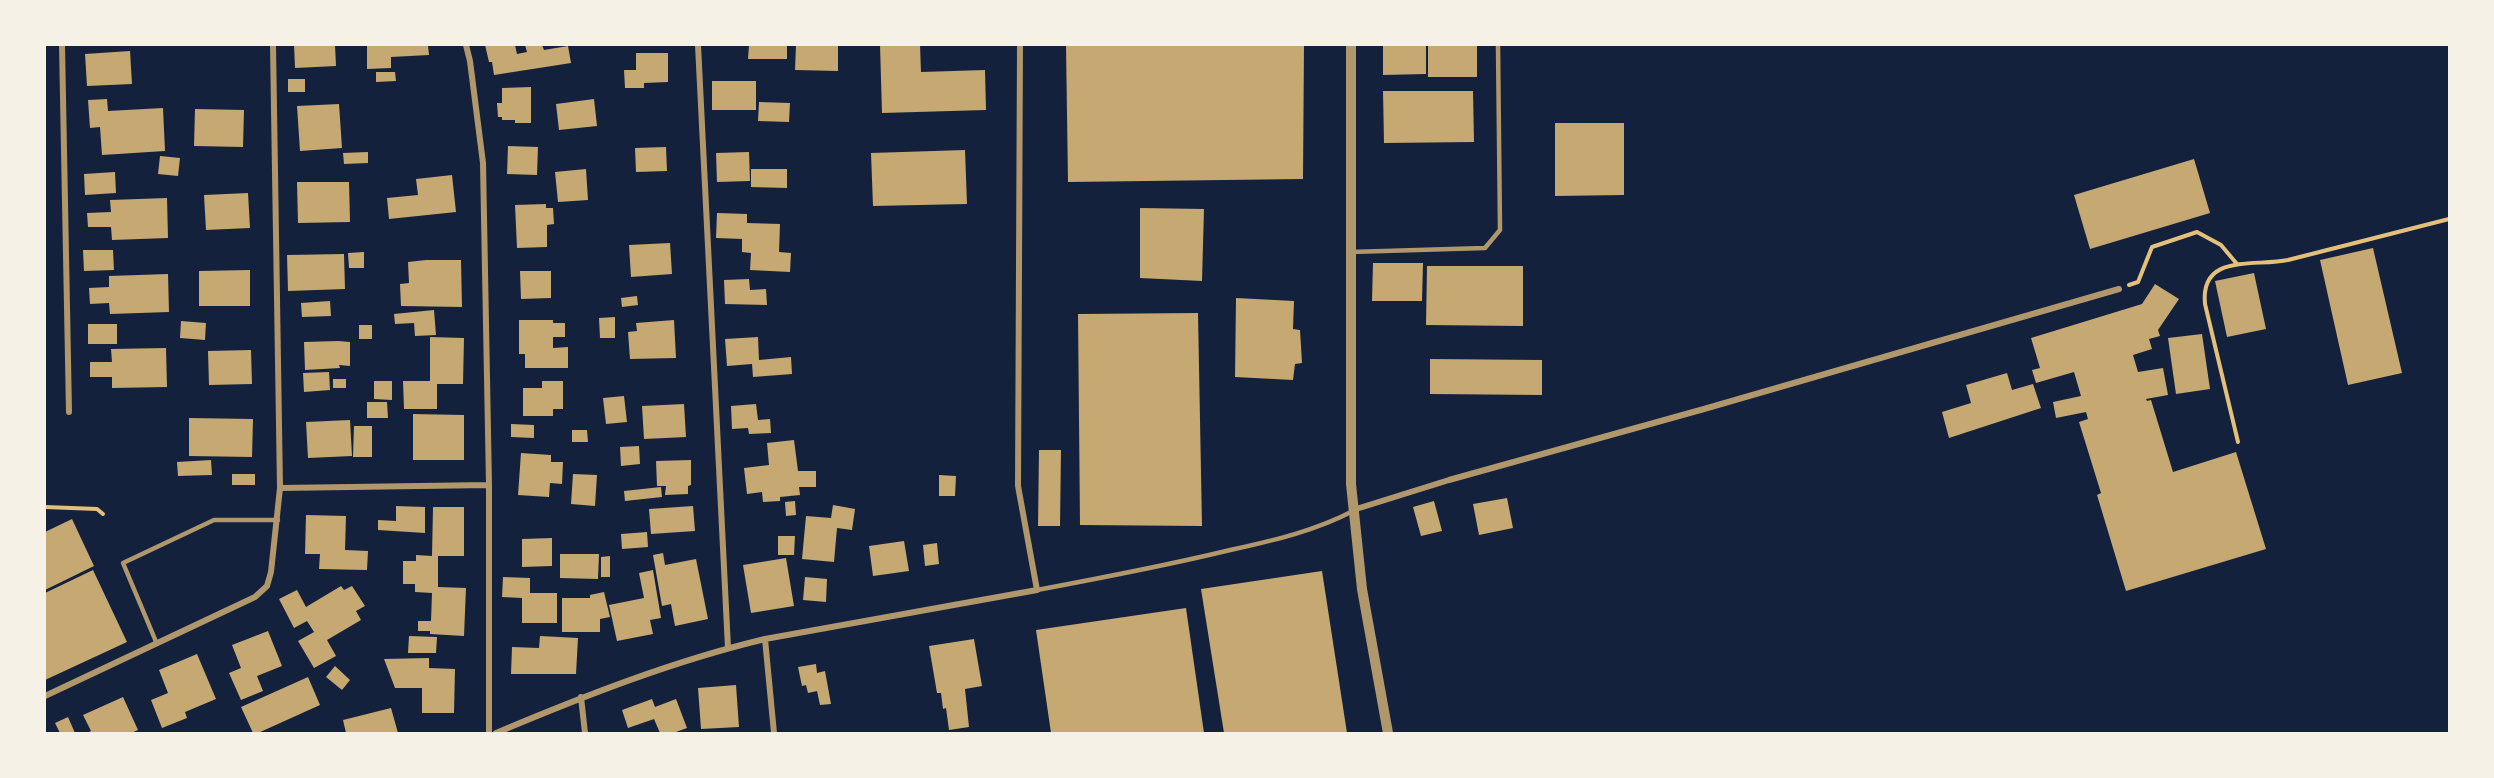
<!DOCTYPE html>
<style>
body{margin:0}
#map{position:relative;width:2494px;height:778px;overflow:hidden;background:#14213d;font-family:Raleway,sans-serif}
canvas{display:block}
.frame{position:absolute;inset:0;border:46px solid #f6f1e7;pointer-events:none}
</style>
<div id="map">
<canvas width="2494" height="778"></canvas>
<div class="frame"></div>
</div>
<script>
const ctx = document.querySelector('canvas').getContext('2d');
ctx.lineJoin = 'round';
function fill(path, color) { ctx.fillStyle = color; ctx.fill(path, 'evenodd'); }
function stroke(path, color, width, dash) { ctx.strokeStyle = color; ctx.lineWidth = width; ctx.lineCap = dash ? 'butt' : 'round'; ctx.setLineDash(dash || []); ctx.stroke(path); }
fill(new Path2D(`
 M294,45h41l1,21 -41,2z
 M367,45h61l1,10 -38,2v11l-24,1z
 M485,45h30l2,9 10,-2 -2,-7h17l2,5 24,-4 3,17 -77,12 -2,-13h-3z
 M749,45l38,1v13h-39z
 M796,45h42v26l-43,-1z
 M880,45h40l1,27 64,-2 1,40 -104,3z
 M1066,45h238l-1,134 -235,3z
 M1383,45h43v29l-43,1z
 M1428,45h49v32h-49z
 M130,51l2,33 -45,2 -2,-32z
 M636,53h32v29l-24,1v5h-19l-1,-18h12z
 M376,72h19l1,9 -20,1z
 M288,79h17v13h-17z
 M712,81h44v29h-44z
 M531,87v36h-16v-3h-13v-3h-4l-1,-14h5v-15z
 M1383,91h90l1,51 -90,1z
 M107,99l1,12 55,-3 2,43 -63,4 -2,-28 -10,1 -2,-28z
 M594,99l3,27 -38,4 -3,-26z
 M759,102l31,1 -1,19 -31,-1z
 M339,104l3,44 -42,3 -3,-45z
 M195,109l49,1 -1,37 -49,-1z
 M1555,123h69v72l-69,1z
 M508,146l30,1 -1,28 -30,-1z
 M666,147l1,24 -31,1 -1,-24z
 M965,150l2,54 -94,2 -2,-53z
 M368,152v11l-24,1 -1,-11z
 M749,152l1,29 -33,1 -1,-29z
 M160,156l20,2 -2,18 -20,-2z
 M2194,159l16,54 -120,36 -16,-54z
 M586,169l2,31 -30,2 -3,-30z
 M751,169h36v19l-36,-1z
 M115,172l1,21 -31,2 -1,-21z
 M452,175l4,37 -67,7 -2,-21 31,-3 -2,-16z
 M297,182h52l1,40 -52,1z
 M248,193l2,35 -44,2 -2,-35z
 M167,198l1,40 -56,2 -1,-13h-23l-1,-14 24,-1 -1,-12z
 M546,204v4h7l1,16 -7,1v22l-30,1 -2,-43z
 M1140,208l64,1 -2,72 -62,-3z
 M717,213l30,1v9l33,1 -1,28 12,1 -1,19 -40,-2 1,-17 -9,-1v-13l-26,-1z
 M670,243l2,31 -41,3 -2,-32z
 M2373,248l29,125 -54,12 -28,-125z
 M83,250h30l1,20 -30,1z
 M364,252v16h-15l-1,-15z
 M344,254l1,35 -57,2 -1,-36z
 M426,260h35l1,47 -61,-1 -1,-22 9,-1 -1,-21z
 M1373,263h50l-1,38h-50z
 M1427,266h96v60l-97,-1z
 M250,270v36h-51v-35z
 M520,271h31v27l-30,1z
 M2254,273l12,56 -39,8 -12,-56z
 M168,274l1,38 -59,2 -1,-11 -19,1 -1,-16 20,-1v-11z
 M749,279l1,11 16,-1 1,16 -42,-1 -1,-24z
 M2155,284l24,15 -21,31 2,6 -11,3 3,10 -19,6 5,17 25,-4 5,27 -22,4 1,2 4,-1 22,72 63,-20 30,97 -140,42 -29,-96 4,-2 -22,-71 9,-3 -2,-7 -30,6 -3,-16 28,-6 -7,-24 -38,11 -4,-13 8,-2 -9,-30 111,-34z
 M637,296l1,9 -16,2 -1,-9z
 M1236,298l58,3 -1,28 7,1 2,33 -7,1 -2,16 -58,-3z
 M330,301l1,15 -29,1 -1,-14z
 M434,310l2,25 -21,1 -1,-13 -19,1 -1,-10z
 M1198,313l4,213 -122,-1 -2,-211z
 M615,317v21h-15l-1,-20z
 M519,320h34v3h12v14h-12v11l15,-1v21h-43v-14h-6z
 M674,320l2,38 -46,1 -2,-27 9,-1 -1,-8z
 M181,321l25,2 -1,17 -25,-2z
 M88,324h29v20h-29z
 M359,325h13v14h-13z
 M2202,334l8,55 -34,5 -8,-56z
 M430,337l34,1 -1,46h-26v25h-33l-1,-28h27z
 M758,337l1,23 32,-3 1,17 -39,3 -1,-13 -25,2 -2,-27z
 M338,341l12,1v24l-11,-1 1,3 -35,2 -1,-28z
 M166,348l1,39 -55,1v-11h-22v-15h22l-1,-13z
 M251,350l1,34 -43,1 -1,-34z
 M1430,359l112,1v35l-112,-1z
 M329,372l1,18 -26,2 -1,-19z
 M2007,373l5,17 21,-6 8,24 -92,30 -7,-26 29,-9 -5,-18z
 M333,379h13v9h-13z
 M374,381h18v19l-18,-1z
 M542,381h21v28h-10v7h-30v-28h19z
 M624,396l3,26 -21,2 -3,-26z
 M367,402h20l1,16h-21z
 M684,404l2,33 -42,2 -2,-33z
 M756,404l2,16 12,-1 1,14 -22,1 -1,-6 -16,1 -1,-23z
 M413,414l51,1v45h-51z
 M189,418l64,1 -1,38 -63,-1z
 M350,420l2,36 -44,2 -2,-36z
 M511,424l23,1v13l-23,-1z
 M354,426h18v31h-19z
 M572,430h15l1,12h-16z
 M794,440l4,31h18v16h-17l1,8 -20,2v4l-17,1 -1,-10 -15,2 -3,-26 25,-3 -2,-22z
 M639,446l1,18 -19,2 -1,-19z
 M1039,450h22l-1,76h-22z
 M521,453l30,2v7h12l-1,22 -12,-1 -1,14 -31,-2z
 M211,460l1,15 -34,1 -1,-14z
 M691,460v25l-3,1v8l-23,1 1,-9h-9l-1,-25z
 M232,474h23v11h-23z
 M573,474l24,1 -2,31 -24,-2z
 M939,475l17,1 -1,20h-16z
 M661,487l1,10 -37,4 -1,-10z
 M1507,498l6,30 -34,7 -6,-31z
 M795,501l1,14 -10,1 -1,-14z
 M1434,501l8,30 -21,5 -8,-29z
 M833,505l22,4 -3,21 -15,-2 -3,34 -32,-3 4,-43 25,2z
 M396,506l29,1v26l-47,-3v-10l18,1z
 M693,506l2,25 -44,3 -2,-25z
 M433,507h31v49h-26v31l28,1 -2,48 -34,-2v-3h-12v-10h13l1,-28 -17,-1v-8h-12v-23h13v-6l16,1z
 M306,515l40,1 -1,34 23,1 -1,19 -48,-1 1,-15h-15z
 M72,519l22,47 -49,24v-58z
 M647,532l1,15 -26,2 -1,-15z
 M778,536h17l-1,19h-16z
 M552,538v28l-30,1v-28z
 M904,541l5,30 -36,5 -4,-30z
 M937,543l2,21 -14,2 -2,-21z
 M663,553l2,12 31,-6 12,60 -33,7 -4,-22 -9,2 -9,-51z
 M560,554h39l-1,25 -38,-1z
 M610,556v21h-9v-20z
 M786,558l8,48 -43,7 -8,-48z
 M93,570l34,72 -82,38v-87z
 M653,570l8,48 -11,2 3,14 -36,7 -8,-36 35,-7 -5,-25z
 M1322,571l25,162h-123l-23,-144z
 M503,577l27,1v15h27v30h-35v-25l-20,-1z
 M805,577l22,2 -1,23 -23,-2z
 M341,586l3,4 8,-4 13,20 -9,5 5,9 -34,20 9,16 -22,12 -16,-27 16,-9 -7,-11 -13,7 -15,-29 18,-9 9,17z
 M604,592l6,25 -10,2v13h-38v-34h28v-3z
 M1186,608l18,125h-153l-15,-103z
 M268,631l14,35 -25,10 6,15 -22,9 -12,-27 12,-5 -9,-23z
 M409,636l28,1 -1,16h-28z
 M540,636l38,2 -2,36h-65l1,-27 27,1z
 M974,639l8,47 -17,3 4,38 -20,3 -3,-22 -3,1 -2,-16h-4l-8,-47z
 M197,654l19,45 -31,13 2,6 -25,10 -11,-28 17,-7 -9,-23z
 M429,658v10l26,1 -1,44h-32v-25h-27l-11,-29z
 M816,664l1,9 8,-2 6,33 -11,1 -3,-14 -9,2 -2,-8 -4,1 -4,-19z
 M335,666l15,14 -8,10 -16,-13z
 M308,677l12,28 -62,28h-5l-12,-26z
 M736,685l3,42 -38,2 -3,-41z
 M123,697l15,33 -7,3h-44l4,-2 -8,-16z
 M652,699l3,8 21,-8 11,29 -14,5h-13l-6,-14 -26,9 -6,-18z
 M391,708l7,25h-52l-3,-13z
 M68,717l7,16h-15l-5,-10z`), '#c6a872');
stroke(new Path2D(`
 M2129,285l9,-3 14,-35 45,-15 24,13 16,19
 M2238,442l-33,-138c-5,-51 49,-37 83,-44l161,-41
 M45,507l52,2 6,5`), '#e5c07b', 4);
stroke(new Path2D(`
 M1350,252l135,-4 15,-18 -2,-185
 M1037,590c64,-12 127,-24 189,-39 44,-10 87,-19 127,-40
 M157,644l-34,-81 91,-43h64`), '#b1986c', 4.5);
stroke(new Path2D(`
 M62,45l7,367
 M273,45l7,443
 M466,45l4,16 13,102 6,322v248
 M698,45l30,603
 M1353,510l96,-30 255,-71 415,-120
 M765,639l9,94
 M45,696l210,-99 12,-11 4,-14 9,-84 209,-3
 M581,697l4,36
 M496,733c88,-37 177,-72 269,-94l272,-49 -19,-104 2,-441`), '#b1986c', 6);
stroke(new Path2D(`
 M1351,45v439l11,105 26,144`), '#b1986c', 10);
</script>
